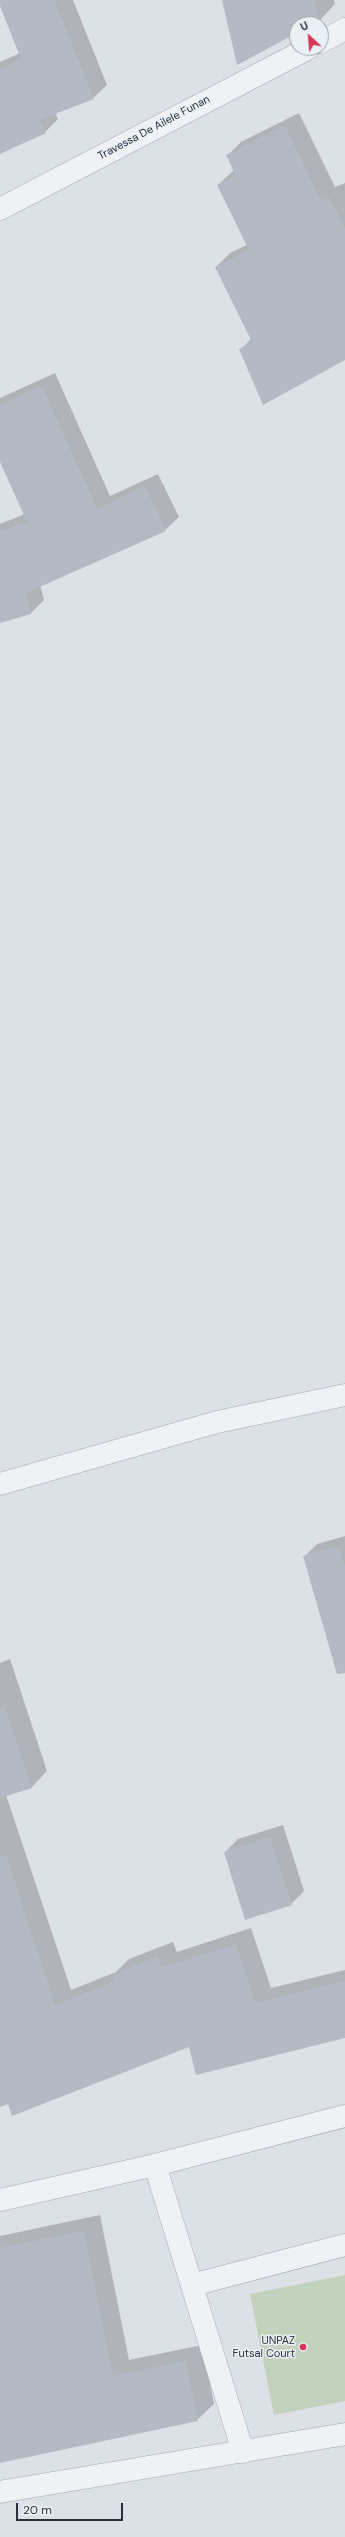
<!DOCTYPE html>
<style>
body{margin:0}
#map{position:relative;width:345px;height:2537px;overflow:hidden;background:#dce1e7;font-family:"DM Sans",sans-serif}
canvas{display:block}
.north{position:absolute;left:289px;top:16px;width:40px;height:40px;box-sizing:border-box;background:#ebf0f5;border:1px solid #9ca3ac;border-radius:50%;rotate:334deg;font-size:11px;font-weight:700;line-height:16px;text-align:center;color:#252f3e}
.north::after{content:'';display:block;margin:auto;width:14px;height:18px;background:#d73655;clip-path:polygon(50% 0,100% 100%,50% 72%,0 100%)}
.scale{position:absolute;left:16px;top:2503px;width:107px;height:18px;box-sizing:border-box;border:2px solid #252f3e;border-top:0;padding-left:5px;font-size:12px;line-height:14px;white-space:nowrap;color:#252f3e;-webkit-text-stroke:3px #ebf0f5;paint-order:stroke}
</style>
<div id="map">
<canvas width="345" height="2537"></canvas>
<div class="north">U</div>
<div class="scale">20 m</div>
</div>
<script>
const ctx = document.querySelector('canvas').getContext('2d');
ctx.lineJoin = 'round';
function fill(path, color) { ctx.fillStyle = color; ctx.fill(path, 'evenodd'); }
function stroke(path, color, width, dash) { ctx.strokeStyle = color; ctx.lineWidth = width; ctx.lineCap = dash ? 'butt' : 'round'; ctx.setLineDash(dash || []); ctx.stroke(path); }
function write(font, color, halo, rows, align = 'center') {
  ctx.font = font + ' "DM Sans",sans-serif'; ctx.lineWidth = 3; ctx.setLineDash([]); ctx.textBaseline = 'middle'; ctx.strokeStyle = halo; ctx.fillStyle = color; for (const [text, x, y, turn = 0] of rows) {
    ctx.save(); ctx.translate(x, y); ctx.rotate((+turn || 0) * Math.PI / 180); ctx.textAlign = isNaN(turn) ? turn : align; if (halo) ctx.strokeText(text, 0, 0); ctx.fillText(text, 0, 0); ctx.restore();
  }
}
fill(new Path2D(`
 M345,2275v126l-71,14 -24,-121z`), '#c2d2bc');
fill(new Path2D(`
 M0,0h73l34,85 -14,13 -38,15 3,6 -13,13 -45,21v-91l20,-9z
 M223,0h111l1,4 -15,16 -9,4h-14v8z
 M299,113l36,74 10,-4v175l-105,-8 11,-11 -35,-72 14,-14 17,-8 -29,-60 16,-15 -7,-14 14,-14z
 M55,373l55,123 48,-22 21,43 -14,13 -125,55 4,15 -14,14 -30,7v-97l25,-10 -25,-55v-61z
 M345,1536v87l-41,-66 13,-13z
 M10,1659l37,112 -15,16 -26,8 65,195 45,-18 13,-13 44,-17 4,10 74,-24 20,60 74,-18v67l-156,8 -189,61v-443z
 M283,1825l21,66 -13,13 -66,-52 13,-13z
 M100,2215l29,145 73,-15 12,59 -17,16 -197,29v-213z`), '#0003');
fill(new Path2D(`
 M0,0h54l40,99 -55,21 7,13 -46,21v-85l21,-10 -21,-53z
 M222,0h92l6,20 -7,4h-16v9l-60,32z
 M285,126l36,75 8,-4 16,31v132l-82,45 -24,-56 13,-7 -37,-75 34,-17 -32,-65 19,-9 -10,-21z
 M42,386l55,123 48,-23 21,45 -140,62 5,21 -31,9v-92l27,-9 -27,-60v-57z
 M339,1546l6,21v106l-8,1 -34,-118z
 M5,1707l27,81 -32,10v-90z
 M270,1837l22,68 -47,15 -21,-68z
 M6,1855l49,150 59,-23 -2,-7 45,-18 4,11 75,-24 19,59 90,-22v57l-149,37 -7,-28 -177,69 -4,-12 -8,3v-251z
 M84,2231l29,145 73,-15 12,60 -198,42v-215z`), '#b3bac4');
const minor = new Path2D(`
 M321,42l24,-13
 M0,209l309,-161
 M0,1484l217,-62 128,-27
 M155,2165l88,287
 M0,2200l155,-35 190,-49
 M192,2285l153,-40
 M0,2492l345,-58`);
stroke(minor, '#a1a8b1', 23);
stroke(minor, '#eff1f5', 22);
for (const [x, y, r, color] of [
 [303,2347,4,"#d73655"]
]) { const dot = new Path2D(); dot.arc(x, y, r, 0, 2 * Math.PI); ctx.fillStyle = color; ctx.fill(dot); stroke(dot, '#ebf0f5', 1.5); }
write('11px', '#252f3e', '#ebf0f5', [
 ["Travessa De Ailele Funan",154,128,-28]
]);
write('11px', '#252f3e', '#ebf0f5', [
 ["UNPAZ",295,2341],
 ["Futsal Court",295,2354]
], 'right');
</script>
